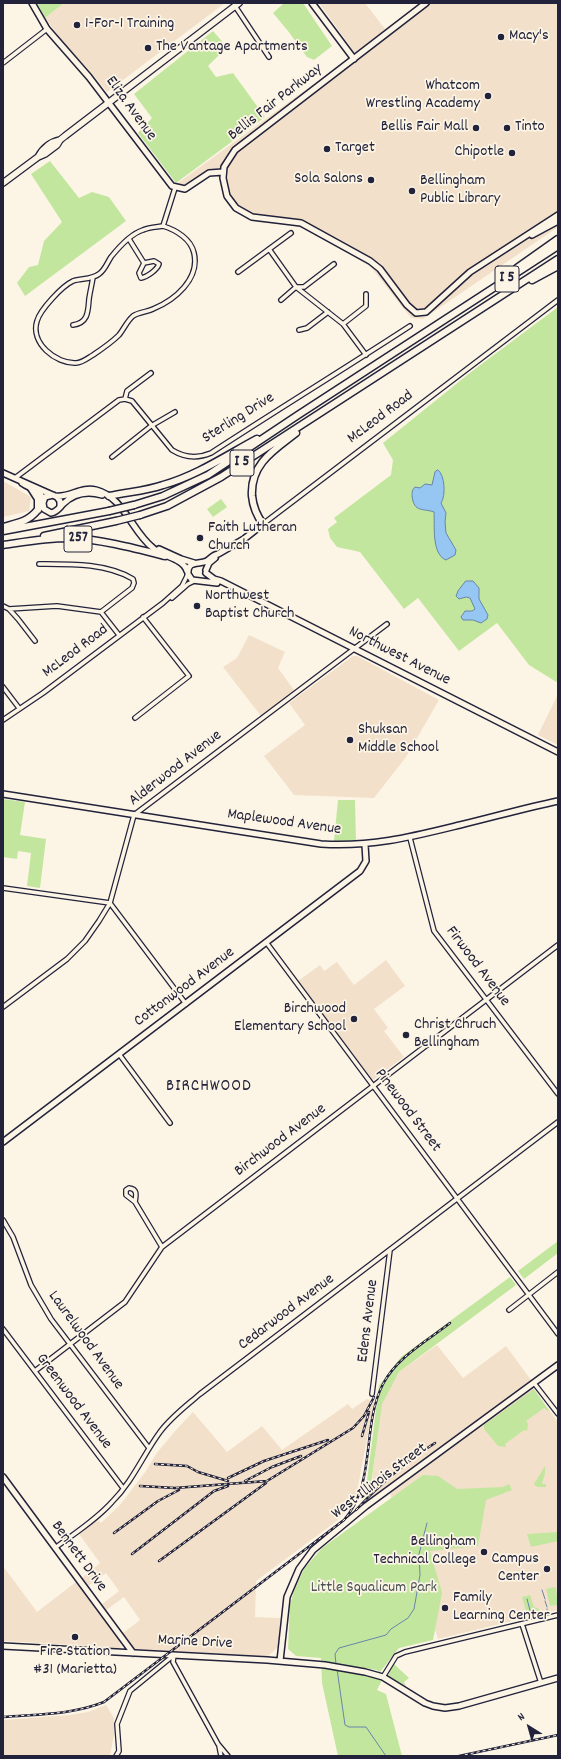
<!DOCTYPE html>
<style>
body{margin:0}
#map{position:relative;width:561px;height:1759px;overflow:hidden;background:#fcf5e5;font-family:Dekko,sans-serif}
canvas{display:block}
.frame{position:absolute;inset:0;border:4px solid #22223b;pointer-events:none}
.north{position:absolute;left:509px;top:1707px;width:40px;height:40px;-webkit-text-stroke:3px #fcf5e5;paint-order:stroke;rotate:323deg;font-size:11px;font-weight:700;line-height:16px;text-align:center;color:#22223b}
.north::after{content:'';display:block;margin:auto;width:14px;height:18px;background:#22223b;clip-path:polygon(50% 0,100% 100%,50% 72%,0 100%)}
</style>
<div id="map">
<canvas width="561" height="1759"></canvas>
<div class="frame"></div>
<div class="north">N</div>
</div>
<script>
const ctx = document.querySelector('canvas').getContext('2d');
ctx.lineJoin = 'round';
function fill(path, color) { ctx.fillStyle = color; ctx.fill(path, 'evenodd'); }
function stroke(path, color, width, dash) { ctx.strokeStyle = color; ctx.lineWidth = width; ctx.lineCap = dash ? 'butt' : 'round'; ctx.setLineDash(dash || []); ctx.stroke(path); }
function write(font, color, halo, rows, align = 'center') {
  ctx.font = font + ' Dekko,sans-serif'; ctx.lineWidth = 3.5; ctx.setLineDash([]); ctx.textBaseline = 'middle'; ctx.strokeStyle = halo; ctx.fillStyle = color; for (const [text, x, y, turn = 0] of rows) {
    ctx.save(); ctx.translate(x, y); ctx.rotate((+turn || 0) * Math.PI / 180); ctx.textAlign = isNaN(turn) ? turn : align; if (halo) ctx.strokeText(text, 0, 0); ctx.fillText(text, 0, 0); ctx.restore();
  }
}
fill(new Path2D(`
 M64,3h161l-118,89 -17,-21 -27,-29 -18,-24z
 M319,3h46l20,26 34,-26h139v224l-135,92 -12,-1 -41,-52 -65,-37 -16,-4 -32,-3 -19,-9 -9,-7 -7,-13 -3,-14v-11l-14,4 -18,13 -5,1 -4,-3 167,-122 10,-8z
 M3,481l28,16 -2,14 -26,6z
 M249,635l36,17 -7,16 16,22 -33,26 -38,-49 14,-9z
 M353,656h4l82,44 -33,57 -32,41 -80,-3 -30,-39 41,-31 -16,-22z
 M558,694v51l-20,-10z
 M386,960l19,26 -31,23 14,19 -4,3 20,26 -31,23 -75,-99 22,-16 4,6 13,-9 17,23z
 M437,1345l26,33 43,-32 25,34 -161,119 11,-96 18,-31z
 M533,1388l25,34v188l-120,29 -48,-146z
 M367,1399l7,3 -15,79 -3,14 -7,12 -11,13 -82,61 -1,36 25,1 -1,28 -11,10 -134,-7 -11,-16 17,-13 -16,-23 -19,14 -4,-6 18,-14 -13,-18 -18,13 -6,-8 18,-15 -21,-29 19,-14 3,3 19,-18 26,-34 10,-17 20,-24 17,-18 34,40 35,-26 20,24 66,-46 4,5z
 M3,1566l34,46 39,-30 43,59 2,6 -3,2 -27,-3 -88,-5z
 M106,1705l8,13v16l-4,22h-107v-36l67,-5 18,-3z`), '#f2e0ca');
fill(new Path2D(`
 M37,3h27l-19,15z
 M284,3h19l29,43 -18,14 -7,-3 -19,-26 -15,-18z
 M213,31l14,16 -19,19 8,11 17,-4 32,44 -89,66 -38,-50 14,-15 -18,-24z
 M50,161l29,37 13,-6 17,5 17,24 -101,75 -8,-13 12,-16 9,-2 6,-24 18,-19 -31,-48z
 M558,307v376l-29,-18 -32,-42 -38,28 -41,-53 -14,11 -44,-57 -23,-5 -7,-9 -2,-9 9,-7 -3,-4 57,-43 2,-15 -10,-17 88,-71z
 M221,499l6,8 -14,10 -6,-8z
 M3,799l22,3 -5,33 26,4 -6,49 -13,-2 4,-33 -13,-2 -1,8 -14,-2z
 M338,800h17l1,42 -22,-1z
 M558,1241v12l-34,26 -6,-8z
 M510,1277l6,8 -117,87 -17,32 -13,96 -5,4 15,-118 -2,2 24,-31z
 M534,1389l16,23 -6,-4 -18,13 2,3 -1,7 -3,-1 -19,14 1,3 -8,-1 -14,-17v-4z
 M545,1466v8l-3,9 1,1h3v3h-9l-3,-3z
 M423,1475l15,1 19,13 46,-2 6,-3 3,6 -26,10 -8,46 -48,5 12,42 -9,47 -34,8 -19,24 -3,-2 -23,-3 -1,6 29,7 -5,10 9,4 16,62h-64l-16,-73 -1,-25 -25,-2 -8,-7 2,-44 4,-14 10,-22 18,-21z
 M558,1532v9l-27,6 -4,-13z
 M554,1587l2,1 2,17 -8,1 -4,-17z
 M530,1595l4,12 5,2 1,5 -16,4 -1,-2 4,-2 -5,-17z
 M394,1664l15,14 -5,4 2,4 -18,-10 4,-10z`), '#c3e69f');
const water = new Path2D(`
 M438,470c7,5 8,26 3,33l5,10 -1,9 1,11 10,17 -1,5 -9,5c-15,-6 -11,-36 -12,-48 -11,-4 -20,1 -22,-16 0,-4 0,-6 3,-9l5,1 5,-4 7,1 3,-13z
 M466,581h7l6,7v11l9,16 -1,4 -6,4 -8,-3h-10l-2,-3 4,-6h7l3,-2 -5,-11 -4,-1 -7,2 -3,-3 2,-5z`);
fill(water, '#96c7f2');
stroke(water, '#6885a9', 1);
stroke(new Path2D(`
 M542,1590l3,9
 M527,1599l4,15
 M545,1601l2,6
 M547,1609l1,4
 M336,1664l-1,-10 4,-6 47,-13 5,-6 17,-11 6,-9 6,-34 -1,-21 8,-31
 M337,1669l8,56 4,2h17l20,29`), '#6885a9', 1);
const street = new Path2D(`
 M235,6l34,51
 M3,63l44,-34
 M163,226c13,4 28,13 31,27 6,26 -19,47 -41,56 -6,3 -14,3 -20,7 -6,5 -9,13 -14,19 -8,8 -17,14 -26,20 -5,3 -11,8 -17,8 -20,1 -46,-20 -39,-42 3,-11 25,-35 36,-40 8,-3 18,-1 26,-7 6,-4 8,-11 12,-17 8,-10 19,-23 32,-27 6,-3 14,-3 20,-4z
 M163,226l12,-38
 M129,239l15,24
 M269,249l27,38 47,37 23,31
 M154,261l5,3c-2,6 -12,13 -18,14l-2,-5 5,-10z
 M238,272l53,-39
 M281,300l15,-13h8l30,-23
 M343,324l23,-18v-12
 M73,325c15,-2 15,-13 16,-26 1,-7 3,-15 4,-22
 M299,330l8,-2 21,-16
 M125,399l2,-8 24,-18
 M112,457l39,-31 24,-14
 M15,478l104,-78 6,-1 7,2 40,49c13,8 25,9 39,3 66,-43 133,-84 199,-127
 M263,524l295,-224
 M39,564c31,0 67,-1 94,15l1,4 -2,5 -31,24
 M172,598l16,-14 6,-3
 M3,606l6,3 48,-3 44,6 18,23
 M9,609l9,10 17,22
 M3,687l16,21
 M135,718l54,-42 -46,-59
 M3,720l40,-27 120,-90 19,-17 6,-12
 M410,838l24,93 124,163
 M3,888l107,15 76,101
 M266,942l292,392
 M3,1007l64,-48 18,-18 14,-20 11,-18 24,-88 253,-191
 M119,1054l51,69
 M135,1202l-9,-7v-5l3,-2c9,1 7,8 6,14l27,45
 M3,1220l10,17 18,48 20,34 98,129
 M509,1310l49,-38
 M3,1329l120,159
 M35,1371l90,-69 37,-55 396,-302
 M534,1383l24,31
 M372,1394l18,-144
 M55,1548c20,-15 41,-28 57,-46 21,-21 31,-47 48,-70 11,-15 26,-26 40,-38l358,-272
 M522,1624l19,59
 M174,1655l-1,7 45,82 10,12
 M383,1677l13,-21 9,-4 153,-37
 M219,1746l2,10
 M116,1756l3,-5 -2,-27 13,-33 44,-36`);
const secondary = new Path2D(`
 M32,3l15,26 42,48 83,109 13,3 24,-16 14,-1
 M312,3l42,56
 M426,3l-191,147 -11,17 -1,11 4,18 9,12 16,9 49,6 69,38 10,8 27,36 9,8 10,-1 44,-40 88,-57
 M532,235l26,-14
 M3,473l54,24 3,4v6
 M22,483c8,6 20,7 21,18
 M53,495l-8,2 -2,6 1,6 7,4c6,-1 8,-5 12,-9 11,-11 25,-13 39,-9
 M55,496c15,2 26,-10 41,-6 28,7 36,42 57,58 10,9 30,10 34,23
 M159,549l22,10 13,4
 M206,570l3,-7 6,-5
 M206,573l8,6 7,2 337,171
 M217,583l-25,-3 -4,-6c-1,-14 10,-9 19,-13 4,-3 6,-6 11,-7l26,-15 19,-15
 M3,794l318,50c52,3 90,-7 139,-19 33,-8 65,-17 98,-24
 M3,1142l357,-271 6,-10 -1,-16
 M3,1477l130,176
 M3,1646l264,14 58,5 40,7 18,5 42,26 8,3 12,2 14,-2 99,-28
 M280,1661l7,-64 12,-28 14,-19 53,-44 192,-141`);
const primary = new Path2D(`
 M38,157c5,-9 12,-15 22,-17
 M3,183l35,-26 7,-3 12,-9 3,-5 5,-4 174,-133`);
const highway = new Path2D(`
 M517,268l41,-29
 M532,280l26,-14
 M31,488l7,11v11
 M109,496c18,-4 37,-5 54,-11 33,-9 64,-30 94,-46
 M134,505l29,-9 45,-21 90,-60 260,-169
 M140,515l27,-9 54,-29 337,-218
 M263,524c-6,-8 -10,-18 -11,-28 -2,-32 22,-46 44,-63
 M3,527c19,-5 28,-6 39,-23
 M3,531l106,-20
 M44,536l72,-15
 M3,545c21,-3 43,-7 65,-7 32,1 66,10 97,18`);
stroke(street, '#22223b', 6);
stroke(secondary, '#22223b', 8);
stroke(primary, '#22223b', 8);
stroke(highway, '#22223b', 9);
stroke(street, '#fcf5e5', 3.5);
stroke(secondary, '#fcf5e5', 5);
stroke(primary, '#fcf5e5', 5.5);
stroke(highway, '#fcf5e5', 6);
const rail = new Path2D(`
 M362,1436l7,-24
 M155,1464l32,2 11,6 30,9
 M228,1478l36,-17 64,-21
 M245,1481l27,-14 29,-11
 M140,1486l35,2 92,-7 86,-53 11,-12 10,-19
 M356,1510c22,-24 52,-50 79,-67
 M114,1533l44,-32 21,-11
 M132,1554l82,-63 14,-5
 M159,1561l107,-78
 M3,1717c35,-3 68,-2 101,-15l240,-182c33,-38 17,-93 39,-136 14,-27 44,-43 67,-61
 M459,1756l99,-21`);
stroke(rail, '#22223b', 2.5);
stroke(rail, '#fcf5e5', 1, [3]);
const highwayBridge = new Path2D(`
 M109,511l25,-6
 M116,521l24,-6`);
stroke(highwayBridge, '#22223b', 9, []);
stroke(highwayBridge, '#fcf5e5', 6);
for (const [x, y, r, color] of [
 [77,25,4,"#22223b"],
 [501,37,4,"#22223b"],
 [148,48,4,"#22223b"],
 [488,96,4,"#22223b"],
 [476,128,4,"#22223b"],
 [507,128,4,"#22223b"],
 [327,149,4,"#22223b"],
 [512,153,4,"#22223b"],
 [371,180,4,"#22223b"],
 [412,191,4,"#22223b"],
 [200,538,4,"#22223b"],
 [197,606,4,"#22223b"],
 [350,740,4,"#22223b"],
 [354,1019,4,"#22223b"],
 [406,1035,4,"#22223b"],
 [484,1552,4,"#22223b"],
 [547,1569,4,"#22223b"],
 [445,1608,4,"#22223b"],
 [75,1637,4,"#22223b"]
]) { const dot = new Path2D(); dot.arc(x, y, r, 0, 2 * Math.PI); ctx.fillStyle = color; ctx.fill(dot); stroke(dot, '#fcf5e5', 1.5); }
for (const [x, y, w] of [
 [507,279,24],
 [242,463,24],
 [78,539,28]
]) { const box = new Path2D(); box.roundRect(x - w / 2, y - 13, w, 26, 3); ctx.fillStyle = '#fcf5e5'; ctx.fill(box); stroke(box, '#22223b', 1); }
write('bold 15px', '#22223b', null, [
 ["I 5",507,279],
 ["I 5",242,463],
 ["257",78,539]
]);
write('16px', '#22223b', '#fcf5e5', [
 ["1-For-1 Training",85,25],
 ["Macy's",509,37],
 ["The Vantage Apartments",156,48],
 ["Whatcom",480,87,"right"],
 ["Wrestling Academy",480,105,"right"],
 ["Bellis Fair Mall",468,128,"right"],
 ["Tinto",515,128],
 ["Target",335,149],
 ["Chipotle",504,153,"right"],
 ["Sola Salons",363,180,"right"],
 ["Bellingham",420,182],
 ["Public Library",420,200],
 ["Faith Lutheran",208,529],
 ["Church",208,547],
 ["Northwest",205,597],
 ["Baptist Church",205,615],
 ["Shuksan",358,731],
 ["Middle School",358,749],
 ["Birchwood",346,1010,"right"],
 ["Elementary School",346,1028,"right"],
 ["Christ Chruch",414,1026],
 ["Bellingham",414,1044],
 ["Bellingham",476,1543,"right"],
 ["Technical College",476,1561,"right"],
 ["Campus",539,1560,"right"],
 ["Center",539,1578,"right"],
 ["Family",453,1599],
 ["Learning Center",453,1617],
 ["Fire Station",75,1653,"center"],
 ["#31 (Marietta)",75,1671,"center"]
], 'left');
write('16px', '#22223b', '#fcf5e5', [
 ["Bellis Fair Parkway",276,103,-38],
 ["Eliza Avenue",130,109,54],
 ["McLeod Road",381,418,-37],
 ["Sterling Drive",239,419,-32],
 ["McLeod Road",76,652,-37],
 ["Northwest Avenue",399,657,27],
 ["Alderwood Avenue",176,769,-38],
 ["Maplewood Avenue",284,823,8],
 ["Firwood Avenue",477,967,53],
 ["Cottonwood Avenue",185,988,-37],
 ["Pinewood Street",407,1111,53],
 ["Birchwood Avenue",281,1141,-37],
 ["Cedarwood Avenue",287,1313,-37],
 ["Edens Avenue",369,1321,-83],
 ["Laurelwood Avenue",85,1341,54],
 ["Greenwood Avenue",73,1402,53],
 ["West Illinois Street",380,1482,-37],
 ["Bennett Drive",78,1557,54],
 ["Marine Drive",195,1643,3]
]);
write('16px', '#4a5354', '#fcf5e5', [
 ["Little Squalicum Park",374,1589]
]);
ctx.letterSpacing = '1px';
write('17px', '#22223b', '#fcf5e5', [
 ["BIRCHWOOD",209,1088]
]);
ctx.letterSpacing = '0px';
</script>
